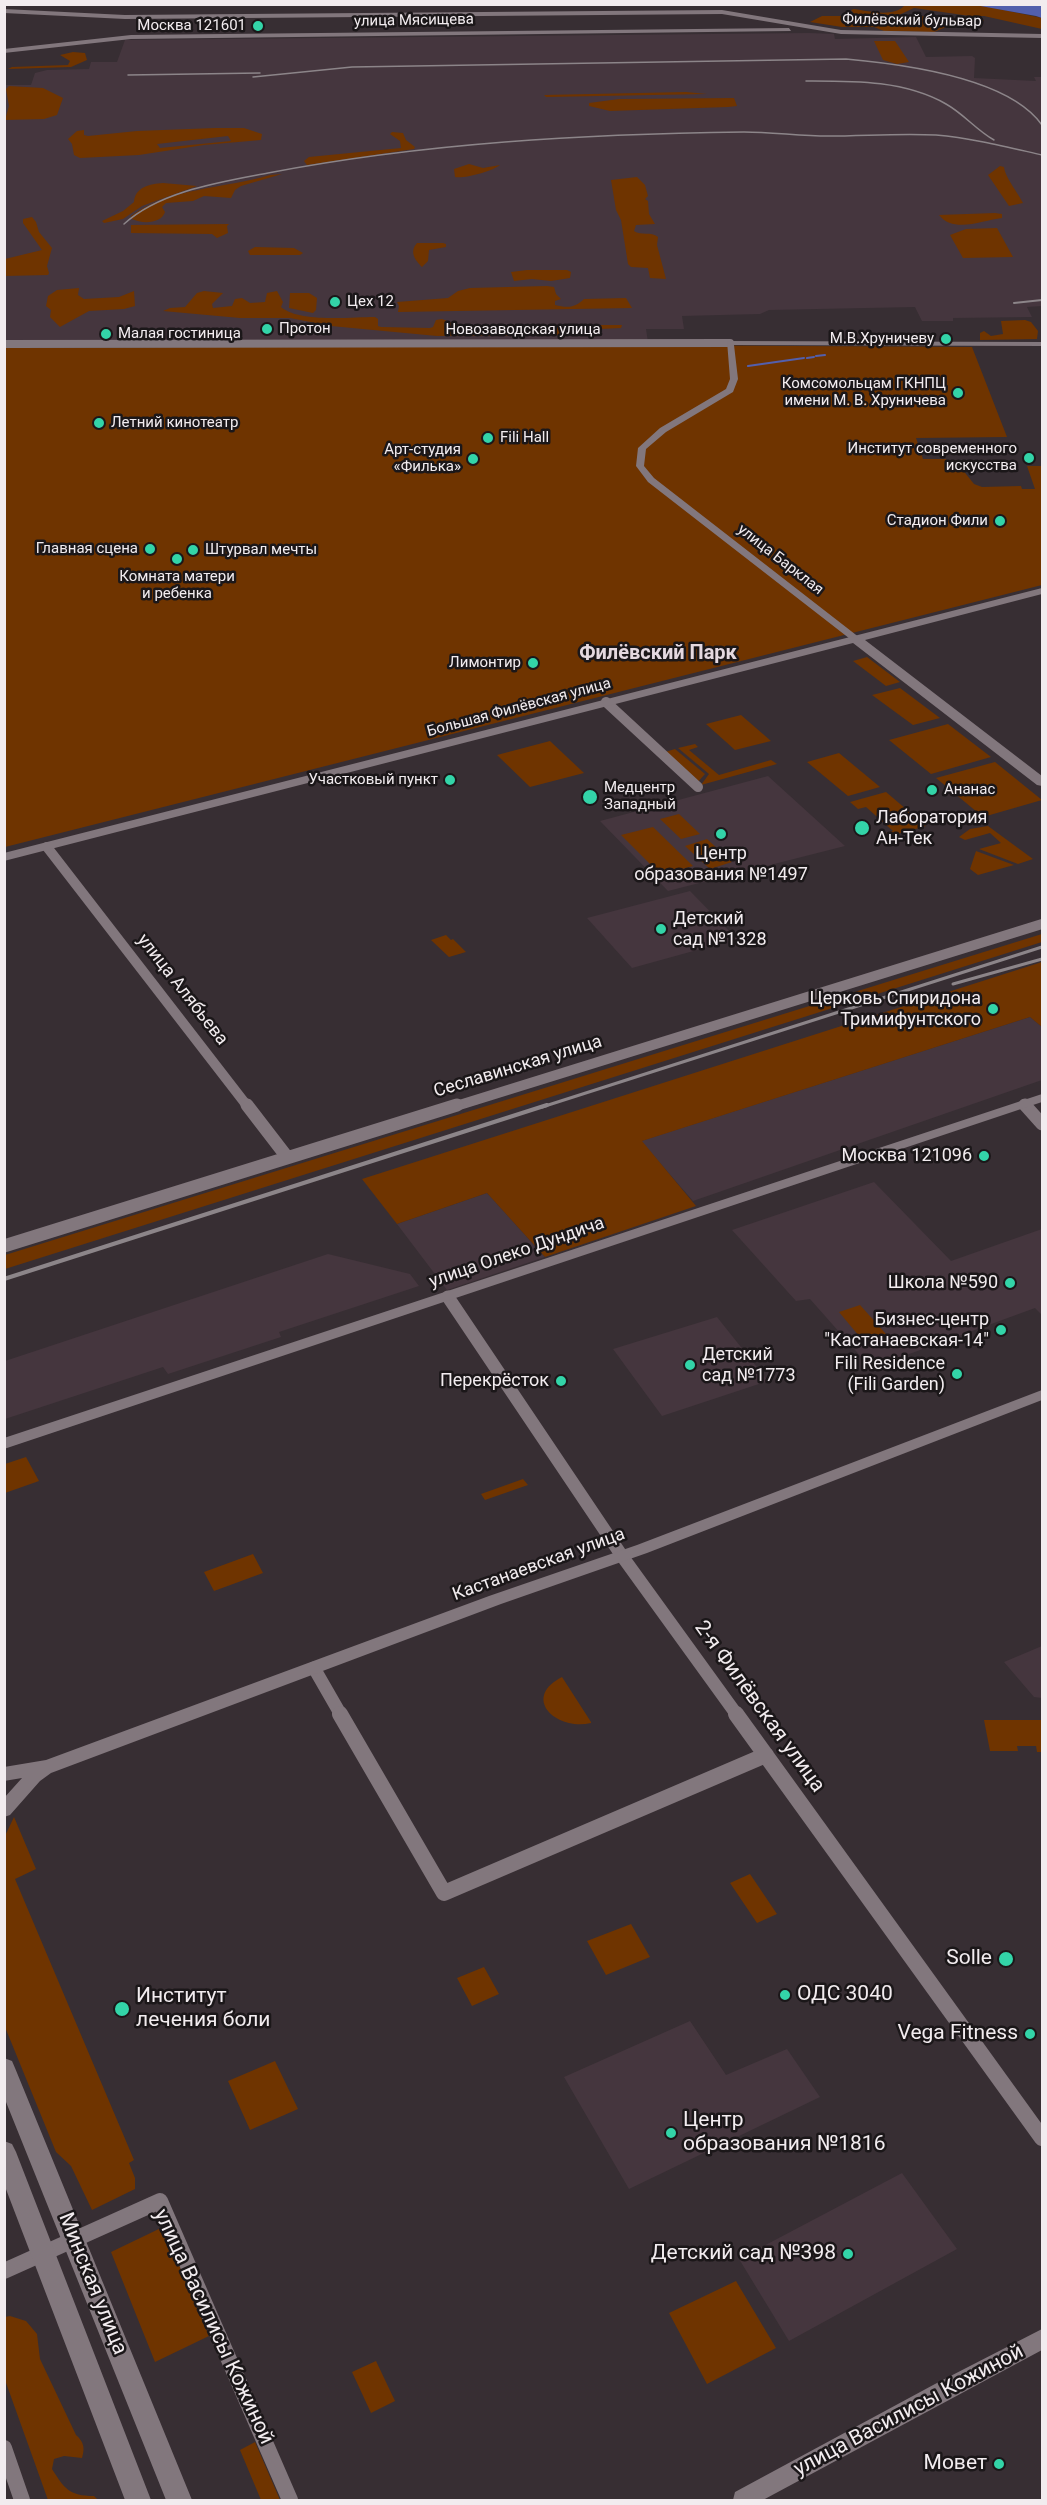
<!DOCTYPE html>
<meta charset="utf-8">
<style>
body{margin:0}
#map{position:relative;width:1047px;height:2505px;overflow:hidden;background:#372e33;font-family:Roboto,sans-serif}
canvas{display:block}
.frame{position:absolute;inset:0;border:6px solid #f2ecef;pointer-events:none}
</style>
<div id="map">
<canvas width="1047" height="2505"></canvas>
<div class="frame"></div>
</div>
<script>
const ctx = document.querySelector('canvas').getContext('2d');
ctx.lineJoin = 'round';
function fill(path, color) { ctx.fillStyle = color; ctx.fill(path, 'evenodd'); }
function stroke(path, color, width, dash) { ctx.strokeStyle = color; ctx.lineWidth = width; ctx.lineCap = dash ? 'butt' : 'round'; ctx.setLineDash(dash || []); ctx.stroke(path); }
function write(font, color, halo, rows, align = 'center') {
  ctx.font = font + ' Roboto,sans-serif'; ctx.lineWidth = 5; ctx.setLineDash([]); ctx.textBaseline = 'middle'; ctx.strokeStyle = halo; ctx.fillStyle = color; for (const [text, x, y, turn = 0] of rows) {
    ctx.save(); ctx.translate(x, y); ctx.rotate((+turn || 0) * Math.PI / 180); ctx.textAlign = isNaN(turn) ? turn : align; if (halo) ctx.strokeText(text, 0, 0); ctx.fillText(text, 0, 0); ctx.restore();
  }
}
fill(new Path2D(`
 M809,33l25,1 1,5 81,-2 10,20 46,-1 3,2 -1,20 62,3 -2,-4h8v229l-15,1 5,10 -79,1v3h-31l-7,-14 -146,3 -9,4 -78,2 2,13h-38l2,13 -643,1 -1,-258h27l4,-12 12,-3 42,-1 2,-7h26l8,-22z
 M768,776l77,70 -177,45 -68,-70z
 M690,891l47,48 -105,29 -45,-50z
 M1030,1017l12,10v53l-349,121 -52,-60z
 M874,1182l77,79 91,-32v86l-7,-7 -164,60 -61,-69 -14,2 -64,-71z
 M487,1193l58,64 -98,33 -50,-66z
 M328,1254l82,20 9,12 -140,46 2,5 -113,37 -5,-7 -158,52v-58z
 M717,1317l51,64 -106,35 -49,-67z
 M1042,1646v52l-8,-1 -30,-35z
 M690,2021l36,54 61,-26 33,48 -191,92 -65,-112z
 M902,2173l55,76 -168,92 -50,-82z`), '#45363e');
fill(new Path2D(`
 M975,4l67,14v11l-58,-13h-14l-56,-8 -15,7 12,6 12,1 -8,-5c8,-3 16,1 23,6l17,-3h29l-3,4 -35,3 -12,5 -50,-1 -10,-4h-32l-32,-5 12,-6h34l-5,-6 3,-1c15,2 40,9 51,-4z
 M874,41h21l14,21 -12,2 -14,-4z
 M73,52l12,1 2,7 -16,7 -63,2 4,-2 56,-2 2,-4 -10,-6z
 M9,86l34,2 20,10 -6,17 -13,4 -39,1 4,-14 -3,-17z
 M686,92l21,2 -161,3 -2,-2z
 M734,98l3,8 -9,1 -118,4 -21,-5v-3l30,-4z
 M215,128h29l18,6 -1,6 -57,5 -65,10 -59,3 -6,-3 -2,-11 -4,-5 9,-8 7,-1v5l4,1 49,-5zM228,136l3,5 -71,7 -3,-4z
 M392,132l11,1 3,7 9,7 -1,2 -107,16 -3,-4 5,-4 92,-9 -1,-7 -10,-7z
 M469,164l14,4 17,-3c-7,6 -36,14 -45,12l-1,-8z
 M1000,166l4,1c1,10 14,26 19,36l-14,3 -21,-31z
 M282,174l-41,12 -6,4 -4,8 -27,-2 -11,5 -27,2 -4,4 3,5c-4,12 -23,12 -33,7l-1,-3c40,-29 93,-27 139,-41z
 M637,177l8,8 3,11 -3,3 3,2 1,13 6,10 -19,1 -2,6c7,5 17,0 24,6l-1,8 9,34 -16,-1 -2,-10 -17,-1 -3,-3 -7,-44 -5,-10 -5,-30z
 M163,183l34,3 -55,20 -19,13 -19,4 -2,-2 21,-10 11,-9c1,-15 16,-18 29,-19z
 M995,213l7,1v4c-19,2 -48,16 -63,-3z
 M32,217l4,5 3,10 13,16 -5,18 2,7 -1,2 -43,1v-17l37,-9 -19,-27v-4z
 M229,224l-2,2 1,7 -11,5 -5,-4 -81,-1v-8z
 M997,228l16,29 -50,1 -13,-23 16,-6z
 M417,243h26l3,1v3l-17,3 -1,11 -6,6c-7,-7 -13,-15 -5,-24z
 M255,247l39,1 9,5 -3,2h-50l-2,-4z
 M527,270h40l4,2 -1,6 -19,3 -19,-2 -18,2 -3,-9z
 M547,286l7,1 2,7 5,5 -6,2v4c12,3 20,3 29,-6l42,-1 6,10 -234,4 1,-6 -2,-4 51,-4 10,-7 12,-3z
 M79,288l-1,7 6,4 35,-2 15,-6 1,15 -11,3 -35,2 -29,16 -10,-10 1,-7 -5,-4 2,-10 9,-6z
 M204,291l19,2 -11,11 1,4 19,-2 3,-7 7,-1 8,5 15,-1 2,-9 10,-2 6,11 -2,5c19,16 70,10 94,10l3,2v7l3,1 49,1 3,-1 3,-7 6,-1 17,7 62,-1 15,4 23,-4h63l-1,3 -21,1 -31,6 -132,1 -106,-10 -41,-8h-50l-77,-7 7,-3 15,-1 12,-14z
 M290,293h19l8,5 -1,12 -3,3 -24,-5z
 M1025,320l6,2 7,9 -1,8 -57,1v-7l4,-2 7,5 12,-2 -2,-13z
 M619,345l353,2 35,90 -91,1 7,21h23l3,5 13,5 12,15 8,3 39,-1 1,3h13l-8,-23h15v119l-1037,262v-499z
 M867,657l33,25 -14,4 -33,-25z
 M900,688l40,30 -27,7 -41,-30z
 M741,715l30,26 -36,9 -29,-26z
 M948,724l43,33 -60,17 -42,-34z
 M550,741l34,32 -54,14 -33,-32z
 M695,744l3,3 -9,3 30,25 52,-15 6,4 -76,21 8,-11 -31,-26z
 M675,749l30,25 -8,9 -35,-30z
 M839,753l41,34 -32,9 -41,-34z
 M995,762l47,38 -59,17 -47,-39z
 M886,792l40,34 -36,10 -4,-3 7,-2 -27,-24 -8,2 -8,-7z
 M679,814l21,20 -19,5 -21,-20z
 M988,826l45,33 -15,5 -39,-15 22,-6 -11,-10 -25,7 -6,-3 11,-8z
 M653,827l40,39 -32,9 -40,-40z
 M707,839l25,23 -22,7 -25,-23z
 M976,851l38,14 -36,10 -8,-6z
 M1042,934v8l-1037,327v-14z
 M446,935l5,5 2,-1 13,13 -17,5 -18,-17z
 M1042,962v65l-12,-10 -388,124 54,65 -151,51 -58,-64 -90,31 -35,-45z
 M860,1305l26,29 -22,8 -25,-30z
 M26,1457l13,24 -34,12v-29z
 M523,1479l5,6 -43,15 -4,-6z
 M253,1554l10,19 -49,18 -10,-19z
 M562,1677l29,45v1c-35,8 -70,-25 -29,-46z
 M984,1720h58v32h-5l-1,-6h-19l1,5h-28z
 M14,1817l22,52 -21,10 119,281 -5,3 6,15v11l-43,21 -21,-44 -15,-14 -51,-125 -1,-189z
 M750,1874l27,40 -20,9 -27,-40z
 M631,1924l19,33 -44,18 -19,-34z
 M484,1967l15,27 -27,12 -15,-28z
 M275,2061l23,48 -48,21 -22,-49z
 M163,2227l46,109 -54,26 -44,-110z
 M736,2281l40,67 -69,36 -38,-71z
 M10,2316l16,5 11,13 3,25 36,76c8,7 9,13 6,23l-18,-2 -10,3 -2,10c12,19 17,27 42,27l4,4h-50l-43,-120v-63z
 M376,2361l19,40 -24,12 -19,-41z
 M255,2442l25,58h-19l-21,-50z`), '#6f3400');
fill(new Path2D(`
 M975,5h67v13l-6,-2z`), '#525fad');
stroke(new Path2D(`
 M816,356l9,-1
 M807,358l7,-1
 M748,366l56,-8`), '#525fad', 2);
stroke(new Path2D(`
 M4,344l726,-1`), '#82777d', 8);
stroke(new Path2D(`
 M606,702l92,85
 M47,847l201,260
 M1024,1104l3,3
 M453,1107l589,-183`), '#82777d', 10);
stroke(new Path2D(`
 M247,1105l40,52
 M1025,1105l17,19
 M4,1246l453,-141
 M448,1297l174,259 115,159
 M314,1668l27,47`), '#82777d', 13);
stroke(new Path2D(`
 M340,1714l104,179 322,-138
 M736,1714l306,424
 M4,2271l156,-70 130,299
 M4,2448l18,52`), '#82777d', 16);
fill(new Path2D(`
 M4,9l121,6 597,-5 119,20 201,4v4l-201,-4 -119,-20 -597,5 -121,-6z
 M789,28l2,3 -660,8 -127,14v-4l127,-14z
 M727,341l315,1v4l-308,-1 4,34 -5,13 -67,40 -20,17 -2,17 10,12 206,160v4h-6l-206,-160 -12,-16 2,-18 22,-20 66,-39 4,-10z
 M1042,1094v8l-1038,347v-11z
 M1042,1390v10l-395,153 -146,51 -450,169 -11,8 -30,34 -6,2v-19l18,-20 -18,3v-14l42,-7 443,-164 148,-51z
 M1042,2329v21l-279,150h-30l2,-8 200,-108z`), '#82777d');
fill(new Path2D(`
 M1042,588v6l-177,46 177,136v10l-5,-1 -184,-142 -849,218v-8z
 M4,2058l8,3 3,7 177,432h-26l-162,-403z
 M4,2141l8,3 4,8 135,348h-26l-121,-316z`), '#82777d');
stroke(new Path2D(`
 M128,75l132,-2
 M253,77l99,-10 494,-8c56,5 162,18 196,66
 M806,81c47,0 98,-1 140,23 18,10 30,26 48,36
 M124,224c36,-33 97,-42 144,-51 156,-30 317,-39 476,-41 28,0 56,4 84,4 36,0 72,-3 108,-1 36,3 71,12 106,20`), '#8c8589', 1.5);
stroke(new Path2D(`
 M1014,303l28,-3`), '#8c8589', 2);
stroke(new Path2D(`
 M953,984l89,-25
 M542,1107l500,-160`), '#8c8589', 3);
stroke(new Path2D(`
 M4,1279l543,-174`), '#8c8589', 4);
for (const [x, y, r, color] of [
 [258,26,6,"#33d4a8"],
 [335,302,6,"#33d4a8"],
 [267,329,6,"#33d4a8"],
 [106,334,6,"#33d4a8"],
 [946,339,6,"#33d4a8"],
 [958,393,6,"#33d4a8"],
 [99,423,6,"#33d4a8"],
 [488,438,6,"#33d4a8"],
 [1029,458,6,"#33d4a8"],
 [473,459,6,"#33d4a8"],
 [1000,521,6,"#33d4a8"],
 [150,549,6,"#33d4a8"],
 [193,550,6,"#33d4a8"],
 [177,559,6,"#33d4a8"],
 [533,663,6,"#33d4a8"],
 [450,780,6,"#33d4a8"],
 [932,790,6,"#33d4a8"],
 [590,797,8,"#33d4a8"],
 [862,828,8,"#33d4a8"],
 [721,834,6,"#33d4a8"],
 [661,929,6,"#33d4a8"],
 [993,1009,6,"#33d4a8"],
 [984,1156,6,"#33d4a8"],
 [1010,1283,6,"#33d4a8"],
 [1001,1330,6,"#33d4a8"],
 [690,1365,6,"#33d4a8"],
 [957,1374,6,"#33d4a8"],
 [561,1381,6,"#33d4a8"],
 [1006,1959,8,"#33d4a8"],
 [785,1995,6,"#33d4a8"],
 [122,2009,8,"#33d4a8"],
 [1030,2034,6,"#33d4a8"],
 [671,2133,6,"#33d4a8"],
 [848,2254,6,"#33d4a8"],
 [999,2464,6,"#33d4a8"]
]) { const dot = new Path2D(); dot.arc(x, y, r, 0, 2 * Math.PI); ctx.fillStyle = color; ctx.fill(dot); stroke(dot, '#1b1719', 2); }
write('15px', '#f2ecef', '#1b1719', [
 ["улица Мясищева",414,21,-1],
 ["Филёвский бульвар",912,21,1],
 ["Новозаводская улица",523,330],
 ["улица Барклая",780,560,38],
 ["Большая Филёвская улица",519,708,-15]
]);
write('15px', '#f2ecef', '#1b1719', [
 ["Москва 121601",246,26],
 ["Цех 12",347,302,"left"],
 ["Протон",279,329,"left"],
 ["Малая гостиница",118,334,"left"],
 ["М.В.Хруничеву",934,339],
 ["Комсомольцам ГКНПЦ",946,384],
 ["имени М. В. Хруничева",946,401],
 ["Летний кинотеатр",111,423,"left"],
 ["Fili Hall",500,438,"left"],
 ["Институт современного",1017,449],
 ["искусства",1017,466],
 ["Арт-студия",461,450],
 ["«Филька»",461,467],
 ["Стадион Фили",988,521],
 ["Главная сцена",138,549],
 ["Штурвал мечты",205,550,"left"],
 ["Комната матери",177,577,"center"],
 ["и ребенка",177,594,"center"],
 ["Лимонтир",521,663],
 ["Участковый пункт",438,780],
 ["Медцентр",604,788,"left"],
 ["Западный",604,805,"left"],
 ["Ананас",944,790,"left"]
], 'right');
write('18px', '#f2ecef', '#1b1719', [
 ["Лаборатория",876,818,"left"],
 ["Ан-Тек",876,839,"left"],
 ["Центр",721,854,"center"],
 ["образования №1497",721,875,"center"],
 ["Детский",673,919,"left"],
 ["сад №1328",673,940,"left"],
 ["Церковь Спиридона",981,999],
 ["Тримифунтского",981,1020],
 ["Москва 121096",972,1156],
 ["Школа №590",998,1283],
 ["Бизнес-центр",989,1320],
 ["\"Кастанаевская-14\"",989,1341],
 ["Детский",702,1355,"left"],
 ["сад №1773",702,1376,"left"],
 ["Fili Residence",945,1364],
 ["(Fili Garden)",945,1385],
 ["Перекрёсток",549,1381]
], 'right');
write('18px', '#f2ecef', '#1b1719', [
 ["улица Алябьева",182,990,52],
 ["Сеславинская улица",518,1067,-17],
 ["улица Олеко Дундича",517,1253,-19],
 ["Кастанаевская улица",539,1565,-20]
]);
write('bold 20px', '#e5d9e0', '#1b1719', [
 ["Филёвский Парк",658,654]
]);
write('21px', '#f2ecef', '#1b1719', [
 ["2-я Филёвская улица",759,1707,54],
 ["Минская улица",92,2284,68],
 ["улица Василисы Кожиной",213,2327,65],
 ["улица Василисы Кожиной",909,2411,-28]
]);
write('21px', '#f2ecef', '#1b1719', [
 ["Solle",992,1959],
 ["ОДС 3040",797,1995,"left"],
 ["Институт",136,1997,"left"],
 ["лечения боли",136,2021,"left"],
 ["Vega Fitness",1018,2034],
 ["Центр",683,2121,"left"],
 ["образования №1816",683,2145,"left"],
 ["Детский сад №398",836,2254],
 ["Мовет",987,2464]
], 'right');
</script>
